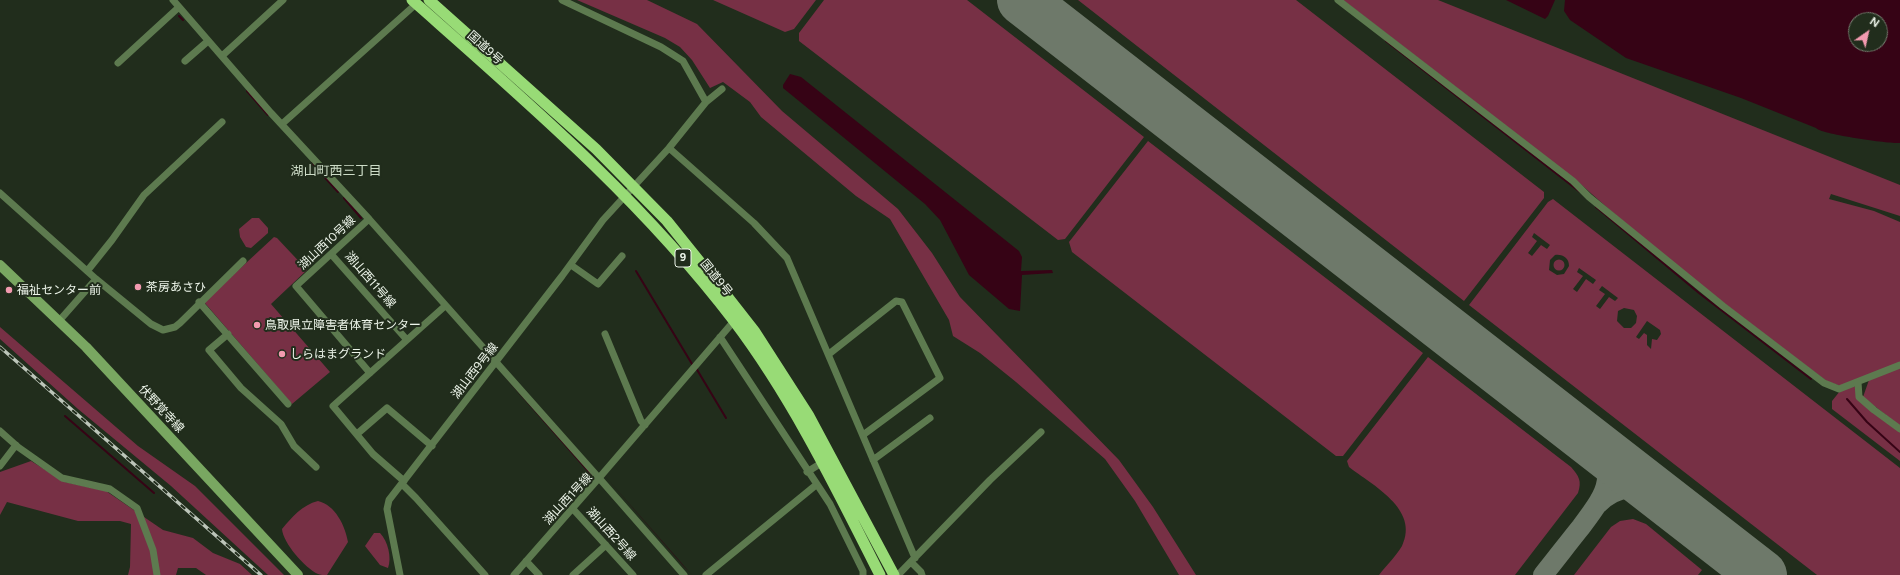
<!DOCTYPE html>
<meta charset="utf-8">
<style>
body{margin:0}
#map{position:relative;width:1900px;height:575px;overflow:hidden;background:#212d1c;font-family:Figtree,sans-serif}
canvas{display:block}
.north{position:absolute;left:1848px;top:12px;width:40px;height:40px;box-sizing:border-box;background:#212d1c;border:1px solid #737d6e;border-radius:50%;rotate:34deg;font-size:11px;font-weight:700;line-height:16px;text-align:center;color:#edf5ea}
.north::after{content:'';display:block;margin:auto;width:14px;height:18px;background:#f29aaf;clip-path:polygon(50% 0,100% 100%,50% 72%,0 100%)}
</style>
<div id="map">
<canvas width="1900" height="575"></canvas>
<div class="north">N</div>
</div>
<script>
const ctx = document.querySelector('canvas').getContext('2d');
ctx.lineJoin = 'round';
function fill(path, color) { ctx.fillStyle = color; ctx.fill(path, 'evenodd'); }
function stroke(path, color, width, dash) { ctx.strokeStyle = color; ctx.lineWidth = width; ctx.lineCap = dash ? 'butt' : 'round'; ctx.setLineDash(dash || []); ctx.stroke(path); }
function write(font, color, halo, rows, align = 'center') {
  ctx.font = font + ' Figtree,"Noto Sans JP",sans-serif'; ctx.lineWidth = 4; ctx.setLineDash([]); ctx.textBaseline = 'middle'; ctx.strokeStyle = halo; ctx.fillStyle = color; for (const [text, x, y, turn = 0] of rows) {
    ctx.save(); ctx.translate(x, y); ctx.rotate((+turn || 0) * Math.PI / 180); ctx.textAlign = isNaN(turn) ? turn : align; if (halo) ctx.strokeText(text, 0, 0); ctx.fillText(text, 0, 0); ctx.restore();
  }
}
fill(new Path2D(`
 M577,0h70l50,24 85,87 116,98 34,44 28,44 159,163 34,47 43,68h-17l-44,-74 -30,-42 -89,-77 -36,-29 -27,-17 -4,-16 -59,-101 -34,-23 -95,-79 -11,-15 -27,-20 -13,6 -18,-28 -12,-13 -15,-9z
 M713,0h103l-22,29 -9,3z
 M824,0h143l177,137 -79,102 -7,1 -259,-199v-8z
 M1078,0h218l248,192v6l-80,103z
 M1343,0h95l462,185v31l-69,-22 -2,5 45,12 26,11v141l-59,23 -13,-4c-86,-64 -172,-130 -252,-202z
 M1148,141l275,212 -80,103h-7l-264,-204 -3,-10z
 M1553,199l347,269v107h-83l-348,-270 79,-103zM1534,233l16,12 -3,4 -6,-4 -9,11 -4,-3 9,-12 -5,-4zM1555,255c8,-1 14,3 14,11l-5,8 -7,1 -8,-5 1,-10zM1579,268l17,12 -3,4 -7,-5 -9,13 -4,-3 10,-13 -6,-4zM1602,286l16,12 -3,3 -6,-4 -9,12 -4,-3 9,-12 -6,-4zM1624,308l10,2 3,6 -1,7 -5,5h-7l-7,-7 1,-10zM1647,321l13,9 1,4 -4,6 -5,-1 -1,10 -4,-4v-10l-3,-2 -5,6 -3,-2z
 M252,218h7l9,10v5l-17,15 -5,-1 -6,-10 -1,-8z
 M274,237l3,1 30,32 -36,34 59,68 -38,32 -88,-102z
 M1553.5 265a5.5 5.5 0 1 1 11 0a5.5 5.5 0 1 1-11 0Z
 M0,327l138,119 57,40 89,89h-16l-97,-89 -93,-77 -78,-70z
 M1428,357l143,110c8,9 11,14 7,26l-63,82h-136c7,-9 17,-19 23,-29 18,-37 -30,-61 -53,-79l-2,-6z
 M1900,367v59l-37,-29 6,-17z
 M1853,386l4,2 1,9 42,35v29l-68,-52v-8l8,-10z
 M31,461l34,21 41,9 57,39 30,8 20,15 27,11 12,11h-46l-10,-7h-18l-2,7h-48l2,-8 1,-43 -11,-3h-42l-71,-19 -7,13v-43z
 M318,501c17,4 27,24 30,41l-21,33c-3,0 -7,0 -9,-1 -13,-6 -35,-31 -36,-45 10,-12 20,-24 36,-28z
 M1633,519l13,5 56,46 -4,5h-124l37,-48 9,-6z
 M374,533h6c8,8 12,25 8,35l-8,-3 -15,-19z`), '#773045');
fill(new Path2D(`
 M1506,0h49l-7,16 -3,3z
 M1565,0h335v143c-10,1 -80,-9 -84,-15l-75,-30 -115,-40 -56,-38 -6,-9zM1856,20h24v24h-24z
 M790,74l11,3 218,174 3,6 -1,14 31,-1 1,3 -31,2 -2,36 -11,-2 -40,-34 -29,-55 -15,-16 -142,-116v-3z
 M500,372l95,106 -4,5 2,-5z
 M605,476l75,86 12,13z`), '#360315');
stroke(new Path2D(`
 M179,16l4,4
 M1386,41l194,151
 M247,91l21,24
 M312,163l26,29
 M344,198l17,20
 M1596,207l103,86 112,86
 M636,271l56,93
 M696,368l30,50
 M1847,399l20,23 33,30
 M65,416l89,77`), '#360315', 2);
stroke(new Path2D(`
 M1598,504c20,-20 42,-19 65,-6
 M1543,575c13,-16 25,-32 38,-48 28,-37 40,-55 2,-92`), '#6e796a', 20);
stroke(new Path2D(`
 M1022,0l740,575`), '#6e796a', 50);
stroke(new Path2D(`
 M173,0l98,113 98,106
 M562,0l99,47 22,14 23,41
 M1338,0l235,181 16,16 134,109 101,77 15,6 61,-24
 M222,56l61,-56
 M185,61l23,-20
 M118,63l61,-56
 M282,124l134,-120
 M669,148l85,75 33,35 128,300
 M0,193l96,86 55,45 12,6 12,-3 5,-4 63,-62
 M331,254l76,86
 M571,265l27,19 24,-28
 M88,270l24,-30 32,-45 78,-73
 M199,302l89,102
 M59,321l37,-42
 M228,334l-19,16 32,38 40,36 13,22 22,21
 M605,334l36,87 4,4
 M720,337l110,167 33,67v4
 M829,354l67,-53 6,1 38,76 -77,57
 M370,373l-74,-87 73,-67 230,259 135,-157
 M1858,382l1,15 15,13 26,19
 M0,431l18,16 44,31 48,11 27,19 16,42 4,25
 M357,434l30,-26 45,38
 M873,460l57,-42
 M0,466l16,-21
 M807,472l16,-10
 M404,481l-31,-27 -40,-48 112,-100
 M402,484l14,14 69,77
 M573,509l60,66
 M526,561l13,14
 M911,562l10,10 1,3
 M400,575l-13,-66 2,-9 173,-224 41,-56 66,-72 37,-46 16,-13
 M514,575l85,-97 85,97
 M573,575l33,-30
 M706,575l110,-90
 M898,575l92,-95 51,-48`), '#5d7a4f', 7);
stroke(new Path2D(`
 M0,265l86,82 212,228`), '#79a761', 10);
stroke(new Path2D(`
 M412,0c114,101 229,199 322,321 59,78 102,167 146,254
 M429,0l167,149 71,72 45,56 43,55 54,84 85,159`), '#98db76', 11);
const rail = new Path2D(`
 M0,347l261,228`);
stroke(rail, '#bcc5b9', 3.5);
stroke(rail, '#212d1c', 2, [6]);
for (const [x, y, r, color] of [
 [138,287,4,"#f29aaf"],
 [9,290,4,"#f29aaf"],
 [257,325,4,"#f29aaf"],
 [282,354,4,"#f29aaf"]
]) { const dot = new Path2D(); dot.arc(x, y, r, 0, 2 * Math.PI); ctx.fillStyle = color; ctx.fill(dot); stroke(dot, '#212d1c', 1.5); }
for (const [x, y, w] of [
 [683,258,16]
]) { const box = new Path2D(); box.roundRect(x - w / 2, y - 9, w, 18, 3); ctx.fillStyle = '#212d1c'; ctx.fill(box); stroke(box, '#edf5ea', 1); }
write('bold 11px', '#edf5ea', null, [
 ["9",683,258]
]);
write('12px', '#edf5ea', '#212d1c', [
 ["国道9号",485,48,42],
 ["湖山西10号線",327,243,-43],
 ["国道9号",716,278,51],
 ["湖山西11号線",370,280,49],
 ["湖山西9号線",475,371,-52],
 ["伏野覚寺線",161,409,47],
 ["湖山西1号線",568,499,-47],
 ["湖山西2号線",611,534,48]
]);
write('12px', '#edf5ea', '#212d1c', [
 ["茶房あさひ",146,287],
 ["福祉センター前",17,290],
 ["鳥取県立障害者体育センター",265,325],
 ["しらはまグランド",290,354]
], 'left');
write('13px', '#cddcc7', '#212d1c', [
 ["湖山町西三丁目",336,171]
]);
</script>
